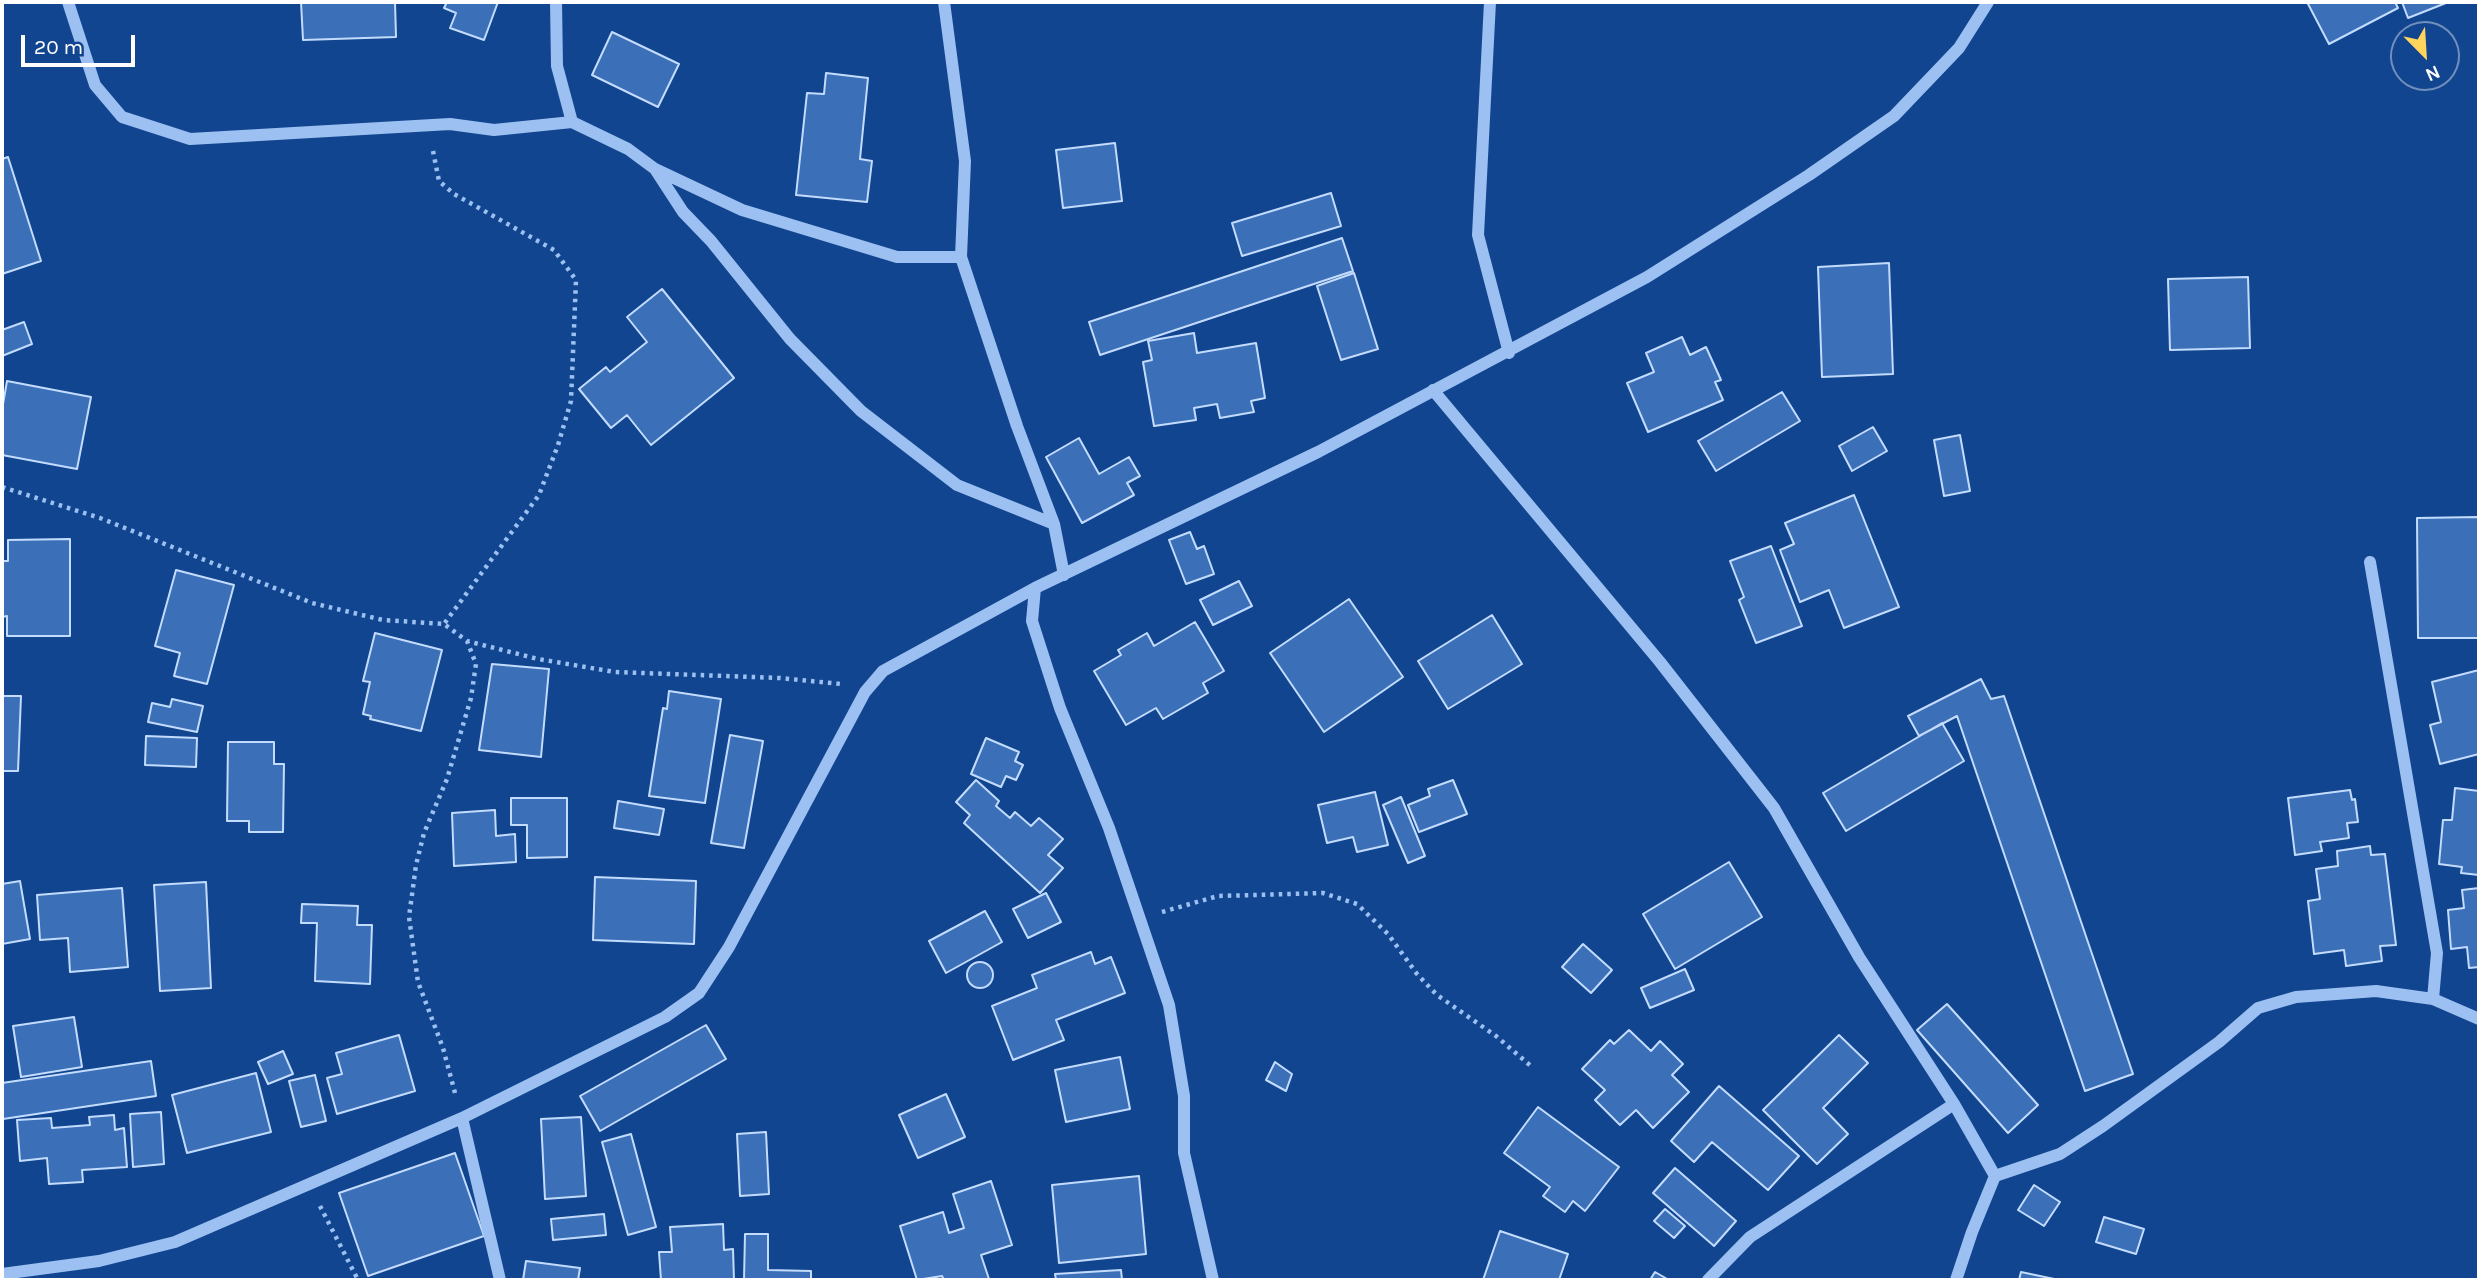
<!DOCTYPE html>
<style>
body{margin:0}
#map{position:relative;width:2481px;height:1282px;overflow:hidden;background:#12458f;font-family:Karla,sans-serif}
canvas{display:block}
.frame{position:absolute;inset:0;border:4px solid #fff;pointer-events:none}
.north{position:absolute;left:2390px;top:21px;width:70px;height:70px;box-sizing:border-box;background:#12458f;border:2px solid #718fbc;border-radius:50%;rotate:156deg;font-size:19px;font-weight:700;line-height:28px;text-align:center;color:#fff}
.north::after{content:'';display:block;margin:auto;width:24px;height:32px;background:#ffd55d;clip-path:polygon(50% 0,100% 100%,50% 72%,0 100%)}
.scale{position:absolute;left:21px;top:35px;width:114px;height:32px;box-sizing:border-box;border:4px solid #fff;border-top:0;padding-left:9px;font-size:21px;line-height:24px;white-space:nowrap;color:#fff;-webkit-text-stroke:5px #12458f;paint-order:stroke}
</style>
<div id="map">
<canvas width="2481" height="1282"></canvas>
<div class="frame"></div>
<div class="north">N</div>
<div class="scale">20 m</div>
</div>
<script>
const ctx = document.querySelector('canvas').getContext('2d');
ctx.lineJoin = 'round';
function fill(path, color) { ctx.fillStyle = color; ctx.fill(path, 'evenodd'); }
function stroke(path, color, width, dash) { ctx.strokeStyle = color; ctx.lineWidth = width; ctx.lineCap = dash ? 'butt' : 'round'; ctx.setLineDash(dash || []); ctx.stroke(path); }
const building = new Path2D(`
 M301,2h94l1,35 -93,3z
 M447,2h51l-14,38 -34,-12 6,-15 -12,-5z
 M2307,2h88l3,6 -69,36z
 M2402,2h44v1l-38,15z
 M612,32l67,32 -21,43 -66,-32z
 M826,73l42,5 -8,81 12,2 -5,41 -71,-7 11,-102 17,1z
 M1115,143l7,58 -59,7 -7,-58z
 M8,157l33,104 -39,13v-115z
 M1331,193l10,33 -99,30 -10,-33z
 M1342,238l11,33 -253,84 -11,-33z
 M1889,263l4,111 -71,3 -4,-110z
 M1354,273l24,76 -37,11 -24,-74z
 M2248,277l2,71 -80,2 -2,-71z
 M662,289l72,89 -83,67 -24,-30 -16,13 -32,-39 27,-22 4,5 37,-30 -20,-25z
 M24,322l8,22 -30,12v-26z
 M1194,333l3,20 59,-10 9,55 -14,3 3,11 -34,6 -3,-14 -23,4 2,12 -42,6 -11,-64 9,-2 -4,-19z
 M1682,337l8,18 16,-8 15,33 -6,2 8,18 -75,32 -21,-49 27,-11 -8,-19z
 M7,381l84,16 -14,72 -75,-14v-45z
 M1782,392l18,29 -84,50 -18,-30z
 M1873,427l14,24 -35,20 -13,-25z
 M1960,435l10,56 -26,5 -10,-56z
 M1079,438l20,36 30,-17 11,19 -13,7 7,12 -52,28 -36,-66z
 M1854,495l45,112 -55,21 -15,-38 -29,12 -20,-52 14,-6 -9,-21z
 M2479,517v121h-61l-1,-120z
 M1190,532l7,17 7,-3 10,28 -28,10 -17,-44z
 M70,539v97h-63v-20l-5,1v-56h6v-21z
 M1771,546l31,80 -46,17 -17,-43 5,-3 -14,-36z
 M176,570l58,15 -27,99 -33,-8 6,-23 -25,-7z
 M1239,581l13,25 -39,19 -13,-25z
 M1349,599l54,78 -79,55 -54,-79z
 M1492,615l30,49 -74,45 -30,-48z
 M1195,622l29,49 -21,12 5,10 -45,26 -7,-11 -30,17 -32,-54 27,-16 -3,-5 29,-17 7,13z
 M375,633l67,17 -21,81 -51,-12 1,-3 -8,-2 7,-32 -7,-1z
 M492,664l57,5 -8,88 -62,-7z
 M2479,670v84l-39,10 -10,-39 11,-3 -9,-40z
 M1981,679l10,20 13,-3 129,378 -48,17 -128,-375 -38,20 -11,-20z
 M669,691l52,8 -16,104 -56,-7 14,-88 4,1z
 M2,696h19l-3,75h-16z
 M172,699l31,7 -6,26 -49,-10 4,-19 18,4z
 M1942,723l22,38 -118,70 -23,-38z
 M730,735l33,6 -19,107 -33,-5z
 M146,736l51,2 -1,29 -51,-2z
 M986,738l33,14 -4,9 8,4 -7,15 -10,-4 -5,11 -30,-13z
 M228,742h46v22h10l-1,68h-34v-11h-22z
 M976,780l23,21 -3,5 14,12 5,-6 16,14 8,-8 24,21 -15,16 15,13 -23,25 -76,-70 6,-8 -14,-13z
 M1453,780l14,34 -48,18 -11,-27 22,-9 -2,-7z
 M2455,788l24,3v84l-18,-2 1,-6 -23,-3 4,-44h9z
 M2350,790l2,10 3,-1 3,23 -11,1 2,15 -29,4 2,9 -27,4 -7,-57z
 M1375,792l13,53 -31,7 -4,-15 -26,6 -9,-38z
 M1401,797l24,59 -17,7 -25,-58z
 M511,798h56v59l-40,1v-33h-16z
 M618,801l46,8 -5,26 -45,-7z
 M495,810l1,26 19,-2 1,28 -62,4 -2,-53z
 M2370,846l1,9 14,-1 11,91 -16,1 2,15 -36,5 -2,-16 -30,4 -6,-53 12,-2 -4,-30 22,-3 -1,-15z
 M1729,862l33,55 -87,52 -32,-55z
 M595,877l101,4 -2,63 -101,-4z
 M20,881l10,58 -28,5v-60z
 M206,882l5,106 -51,3 -6,-106z
 M122,888l6,79 -58,5 -2,-34 -28,2 -3,-45z
 M2479,888v79l-10,1 -2,-21 -16,2 -3,-39 16,-2 -2,-18z
 M1046,893l15,29 -33,16 -15,-29z
 M302,904l56,2 -1,19h15l-2,59 -55,-3 2,-58h-16z
 M985,911l17,31 -56,31 -17,-32z
 M1583,944l29,26 -21,23 -29,-26z
 M1091,952l4,12 16,-7 14,36 -69,27 8,20 -51,20 -21,-54 45,-18 -5,-13z
 M967 975a13 13 0 1 1 26 0a13 13 0 1 1-26 0Z
 M1685,969l9,21 -44,18 -9,-20z
 M1947,1004l91,101 -30,28 -91,-103z
 M74,1017l8,50 -61,10 -8,-51z
 M706,1025l20,34 -126,72 -20,-35z
 M1629,1030l22,21 9,-10 23,23 -11,11 17,17 -36,36 -17,-18 -16,15 -25,-25 10,-10 -23,-21 28,-29 4,4z
 M399,1035l16,56 -78,23 -10,-36 15,-4 -6,-21z
 M1839,1035l29,28 -45,45 25,26 -31,30 -54,-54z
 M283,1051l10,23 -25,10 -10,-22z
 M1120,1057l10,52 -64,13 -11,-52z
 M151,1061l5,35 -153,23 -1,-36z
 M1275,1062l17,12 -6,17 -20,-11z
 M256,1073l15,59 -84,21 -15,-58z
 M315,1075l11,46 -25,6 -12,-46z
 M1719,1086l80,70 -31,34 -56,-48 -18,20 -23,-21z
 M946,1094l19,43 -47,21 -19,-43z
 M1538,1107l81,60 -34,44 -12,-10 -8,11 -22,-16 7,-9 -46,-34z
 M161,1112l3,52 -31,3 -3,-53z
 M114,1115l1,15 9,-2 3,39 -45,3 1,12 -34,2 -2,-26 -27,3 -3,-41 34,-2 1,10 38,-3 -1,-8z
 M581,1117l5,79 -41,3 -4,-80z
 M766,1132l3,62 -29,2 -3,-62z
 M631,1134l25,93 -28,8 -26,-93z
 M455,1153l29,83 -116,40 -29,-83z
 M1675,1168l61,53 -22,25 -61,-53z
 M1139,1176l7,78 -87,9 -7,-78z
 M991,1181l21,64 -31,10 8,24 -45,1 -2,-4 -25,4 -17,-54 43,-14 6,21 15,-5 -11,-34z
 M2034,1185l26,17 -16,24 -26,-16z
 M1665,1209l20,17 -11,12 -20,-17z
 M604,1214l2,21 -53,5 -2,-21z
 M2104,1217l40,12 -8,25 -40,-12z
 M723,1224l1,26 9,-1 1,31h-73l-2,-28h13l-2,-25z
 M1500,1231l68,23 -9,26h-76z
 M745,1234h23v36l43,1v9h-67z
 M526,1261l54,7 -2,12h-55z
 M1121,1270l1,10h-66l-1,-6z
 M1655,1272l14,8h-19z
 M2021,1272l38,8h-40z`);
fill(building, '#3b6fb8');
stroke(building, '#c3dcfd', 2);
stroke(new Path2D(`
 M433,151l6,30 15,13 100,56 22,30 -5,121 -13,44 -19,50 -95,129
 M2,487l98,31 212,85 71,17 61,4 23,17 71,18 77,13 165,6 61,6
 M1162,912l56,-16 105,-3 34,11 31,30 29,40 20,21 59,41 36,31
 M455,1093l-12,-45 -25,-66 -9,-65 7,-52 8,-32 23,-54 24,-81 5,-34 -9,-23
 M320,1206l38,74`), '#9cc0f2', 4.5, [3.5, 5]);
stroke(new Path2D(`
 M68,2l27,83 27,32 68,22 260,-15 44,6 78,-8 56,27 27,20 87,41 155,47h64
 M556,2l1,64 15,56
 M944,2l21,159 -4,96 56,169 37,98 10,51
 M1490,2l-12,233 31,118
 M655,169l28,43 28,29 79,98 71,72 96,74 97,39
 M1433,390l227,272 114,146 85,149 95,147 41,72 -23,56 -16,48
 M2370,562l67,391 -4,46
 M1035,588l-3,33 28,87 49,120 60,177 15,91v57l29,127
 M462,1118l38,162
 M1995,1176l65,-22 43,-28 116,-84 39,-34 38,-11 80,-6 57,8 46,20
 M2,1274l97,-13 76,-19 287,-124 203,-101 34,-24 30,-46 136,-255 18,-21 152,-83 283,-136 329,-175 162,-102 85,-59 65,-68 29,-46
 M1708,1280l42,-43 204,-133`), '#9cc0f2', 12);
</script>
